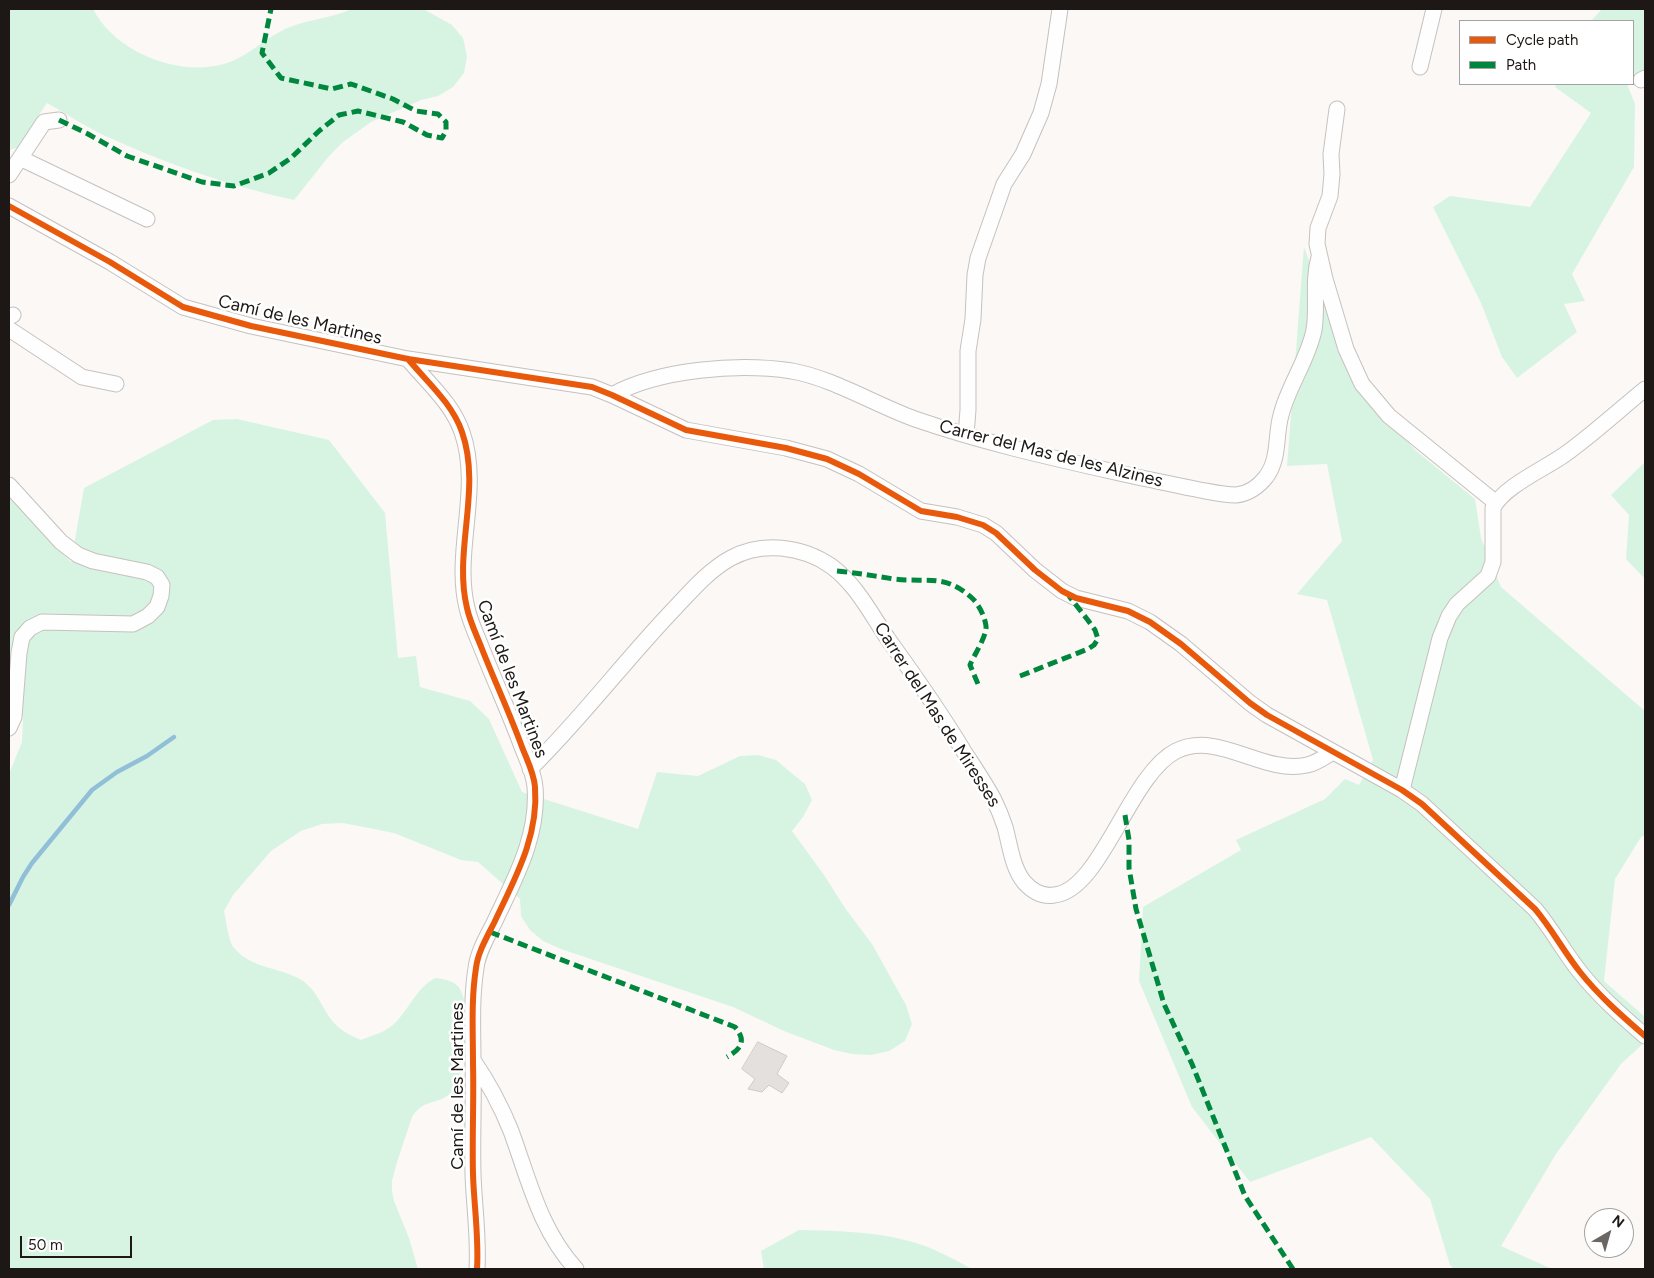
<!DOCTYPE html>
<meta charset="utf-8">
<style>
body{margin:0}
#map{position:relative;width:1654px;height:1278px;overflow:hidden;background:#fbf8f6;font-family:Figtree,sans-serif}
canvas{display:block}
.frame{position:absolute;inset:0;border:10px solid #1d1815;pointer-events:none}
.legend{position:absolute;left:1459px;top:20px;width:175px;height:65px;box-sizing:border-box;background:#fff;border:1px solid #a5a3a1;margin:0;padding:6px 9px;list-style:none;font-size:15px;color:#1d1815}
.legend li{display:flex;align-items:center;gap:10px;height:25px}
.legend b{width:25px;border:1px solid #a5a3a1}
.north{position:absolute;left:1584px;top:1208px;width:50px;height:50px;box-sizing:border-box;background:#fff;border:1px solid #a5a3a1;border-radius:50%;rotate:38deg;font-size:14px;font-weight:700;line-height:20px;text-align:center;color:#1d1815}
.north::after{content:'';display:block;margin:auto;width:18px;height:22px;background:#6b6664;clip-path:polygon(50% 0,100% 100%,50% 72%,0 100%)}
.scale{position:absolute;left:20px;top:1236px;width:112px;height:22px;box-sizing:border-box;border:2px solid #1d1815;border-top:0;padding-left:6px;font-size:15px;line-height:18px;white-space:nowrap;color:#1d1815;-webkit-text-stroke:4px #fff;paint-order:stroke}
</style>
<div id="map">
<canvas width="1654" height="1278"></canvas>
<div class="frame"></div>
<ul class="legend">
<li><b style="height:6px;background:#e8590c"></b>Cycle path</li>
<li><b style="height:6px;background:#00873e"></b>Path</li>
</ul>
<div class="north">N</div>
<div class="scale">50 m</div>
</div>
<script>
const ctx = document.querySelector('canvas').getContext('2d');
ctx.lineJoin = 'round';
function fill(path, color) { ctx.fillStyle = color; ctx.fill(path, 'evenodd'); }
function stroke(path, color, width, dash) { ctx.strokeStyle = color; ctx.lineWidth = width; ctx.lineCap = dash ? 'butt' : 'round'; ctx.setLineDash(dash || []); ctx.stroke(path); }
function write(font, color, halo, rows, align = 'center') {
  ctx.font = font + ' Figtree,sans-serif'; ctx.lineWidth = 5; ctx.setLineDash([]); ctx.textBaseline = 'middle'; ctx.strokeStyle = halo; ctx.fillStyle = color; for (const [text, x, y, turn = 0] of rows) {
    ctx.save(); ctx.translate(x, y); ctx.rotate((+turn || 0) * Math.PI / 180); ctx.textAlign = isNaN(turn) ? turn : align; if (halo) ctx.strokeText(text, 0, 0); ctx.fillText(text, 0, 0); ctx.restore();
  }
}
fill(new Path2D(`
 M9,9h84c22,43 85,68 131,55 25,-7 42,-28 66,-37 20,-8 42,-9 62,-18h71l13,7 16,9 11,13 4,18 -3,17 -11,14 -15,9 -17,4 -50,22 -28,20 -13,13 -36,45c-66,-14 -132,-38 -193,-66 -18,-9 -36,-21 -54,-31l-30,45 -8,2z
 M1602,9h43v63l-12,5v-56h-42z
 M1556,84h71l8,20 -1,63 -62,107 13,27 -21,3 13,28 -60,46 -15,-21 -21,-54 -48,-96 17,-11 80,11 61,-94 -36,-26z
 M1304,247l48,131 63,72 60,49 6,39 20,49 144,124v124l-4,2 -26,42 -11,102 41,36v25l-24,22 -65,90 -55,92 51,23h-98l-4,-4 -20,-66 -59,-62 -121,45 -58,-75 -53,-126 4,-74 98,-57 -5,-10 89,-41 20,-20 14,6 14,-25 -46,-160 -30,-6 45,-53 -15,-77 -40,2z
 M237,419l92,21 56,73 13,145 18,-2 4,31 50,14 19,18 33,73 116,37 19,-57 41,4 42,-20 18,-1 18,5 13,11 16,13 7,16 -9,17 -11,14 32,44 21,33 27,36 34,61 6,19 -7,17 -16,10 -18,4 -19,-1 -18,-4 -50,-19 -51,-24 -172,-58 -18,-8 -13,-11 -9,-14 -1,-17 -42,-37 -17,-2 -67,-27 -51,-10 -21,1 -21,7 -30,20 -38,44 -9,16c2,9 5,32 10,37 19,22 48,19 69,33 13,9 18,24 27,37 8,11 19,17 31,22 12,-5 26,-8 35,-18 14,-15 21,-34 39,-44 10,1 22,3 26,13 1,3 2,5 3,8 0,8 -3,18 -4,27 -1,17 5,47 -5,61 -13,21 -29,8 -43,30l-15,45 -5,19v10l2,10 15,37 9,31h-409v-495l13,-32 1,-25 -14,-4v-220l62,69 13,-74 129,-68z
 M1645,462v117l-19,-20 3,-44 -18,-20z
 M799,1230c37,1 74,1 110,11 23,6 43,17 63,28h-208l-3,-18z`), '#d7f4e3');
stroke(new Path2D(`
 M9,905l14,-28 9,-14 60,-73 25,-18 30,-16 27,-19`), '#91bfd8', 4.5);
const building = new Path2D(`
 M758,1042l29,14 -10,18 12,9 -7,10 -13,-8 -7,7 -14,-3 7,-10 -13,-10z`);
fill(building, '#e4e0dd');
stroke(building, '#cecac7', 1);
const minor = new Path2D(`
 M1420,67l14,-58
 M1641,80l4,-2
 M1337,109l-6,45 1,20 -2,22 -12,32 -1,16 8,35 21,70 16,35 27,32 106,86
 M20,158l127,61
 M9,175l35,-53 15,-2
 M9,206l101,56 73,45 68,19 157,33 184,28 20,8 74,35 100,18 41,11 32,15 62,37 36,6 26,8 13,8 39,37 27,21 14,7 52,13 22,11 31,22 69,59 17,12 135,75 20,14 113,105c17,20 29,43 45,63 19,24 42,44 65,64
 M9,317l4,-2
 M9,329l73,48 34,7
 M408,359c19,23 44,44 54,73 20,57 -9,119 5,176 3,14 10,28 15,41 13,33 28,65 40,98 5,13 12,26 13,40 4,50 -21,93 -41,136 -7,14 -16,29 -18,45 -5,32 -3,63 -3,95 1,37 -1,74 0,111 1,32 6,63 4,95
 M612,395c48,-26 126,-32 180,-24 40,7 84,34 123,48 72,25 147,41 222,58 21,4 42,9 63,13 11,2 24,5 36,5 12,-1 23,-9 30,-18 14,-19 9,-41 15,-62 7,-29 27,-55 33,-85 4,-24 -2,-49 5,-73
 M966,435l2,-25v-59l5,-32 2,-44 3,-17 26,-74 19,-30 18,-41 8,-29 11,-75
 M9,485l52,57 17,13 15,6 54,11 10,5 5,8 -1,11 -4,11 -9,9 -15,8 -91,-2 -12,6 -8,9 -3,16 -5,64 -5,11
 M530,769c52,-51 95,-109 145,-161 17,-18 34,-38 56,-50 31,-17 71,-12 100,8 25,18 40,48 57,73 26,36 52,73 75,111 11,17 22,33 31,50 4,8 8,18 11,27 5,18 7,40 19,55 8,9 18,15 30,13 47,-4 75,-120 122,-144 43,-21 86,24 131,14 10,-2 17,-8 26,-13
 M1402,790l38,-152 9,-22 8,-12 31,-28 5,-14v-54c10,-21 51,-39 71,-53 28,-20 54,-44 81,-66
 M473,1060c15,22 28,46 38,71 18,49 29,99 65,138`);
stroke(minor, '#c5c1be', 17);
stroke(minor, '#fefefe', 15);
stroke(new Path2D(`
 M59,120l29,14 39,22 75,26 32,4 35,-13 22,-15 28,-27 20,-16 19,-4 45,11 24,13 15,3 4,-7v-9l-8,-8 -22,-3 -23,-12 -42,-15 -19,5 -51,-11 -19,-25 9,-44
 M837,571c20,2 38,5 57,8 34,4 51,-6 79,20 6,6 12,18 13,27 1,10 -12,29 -16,39l8,19
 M1020,676l68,-27 6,-4 4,-6 -3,-9 -8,-11 -18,-23
 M1125,815l4,25v28l7,41 28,95 28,60 53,132 48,73
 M490,932l245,95c12,14 6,22 -8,30`), '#00873e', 5, [10, 5]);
stroke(new Path2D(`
 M9,206l101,56 73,45 68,19 157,33 184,28 20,8 74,35 100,18 41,11 32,15 62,37 36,6 26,8 13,8 39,37 27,21 14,7 52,13 22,11 31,22 69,59 17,12 135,75 20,14 113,105c17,20 29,43 45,63 19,24 42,44 65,64
 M408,359c19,23 44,44 54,73 20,57 -9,119 5,176 3,14 10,28 15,41 13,33 28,65 40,98 5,13 12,26 13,40 4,50 -21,93 -41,136 -7,14 -16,29 -18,45 -5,32 -3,63 -3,95 1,37 -1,74 0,111 1,32 6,63 4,95`), '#e8590c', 6);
write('18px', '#1d1815', '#fff', [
 ["Camí de les Martines",300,320,13],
 ["Carrer del Mas de les Alzines",1051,454,14],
 ["Camí de les Martines",512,679,69],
 ["Carrer del Mas de Miresses",937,715,57],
 ["Camí de les Martines",458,1086,-90]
]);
</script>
